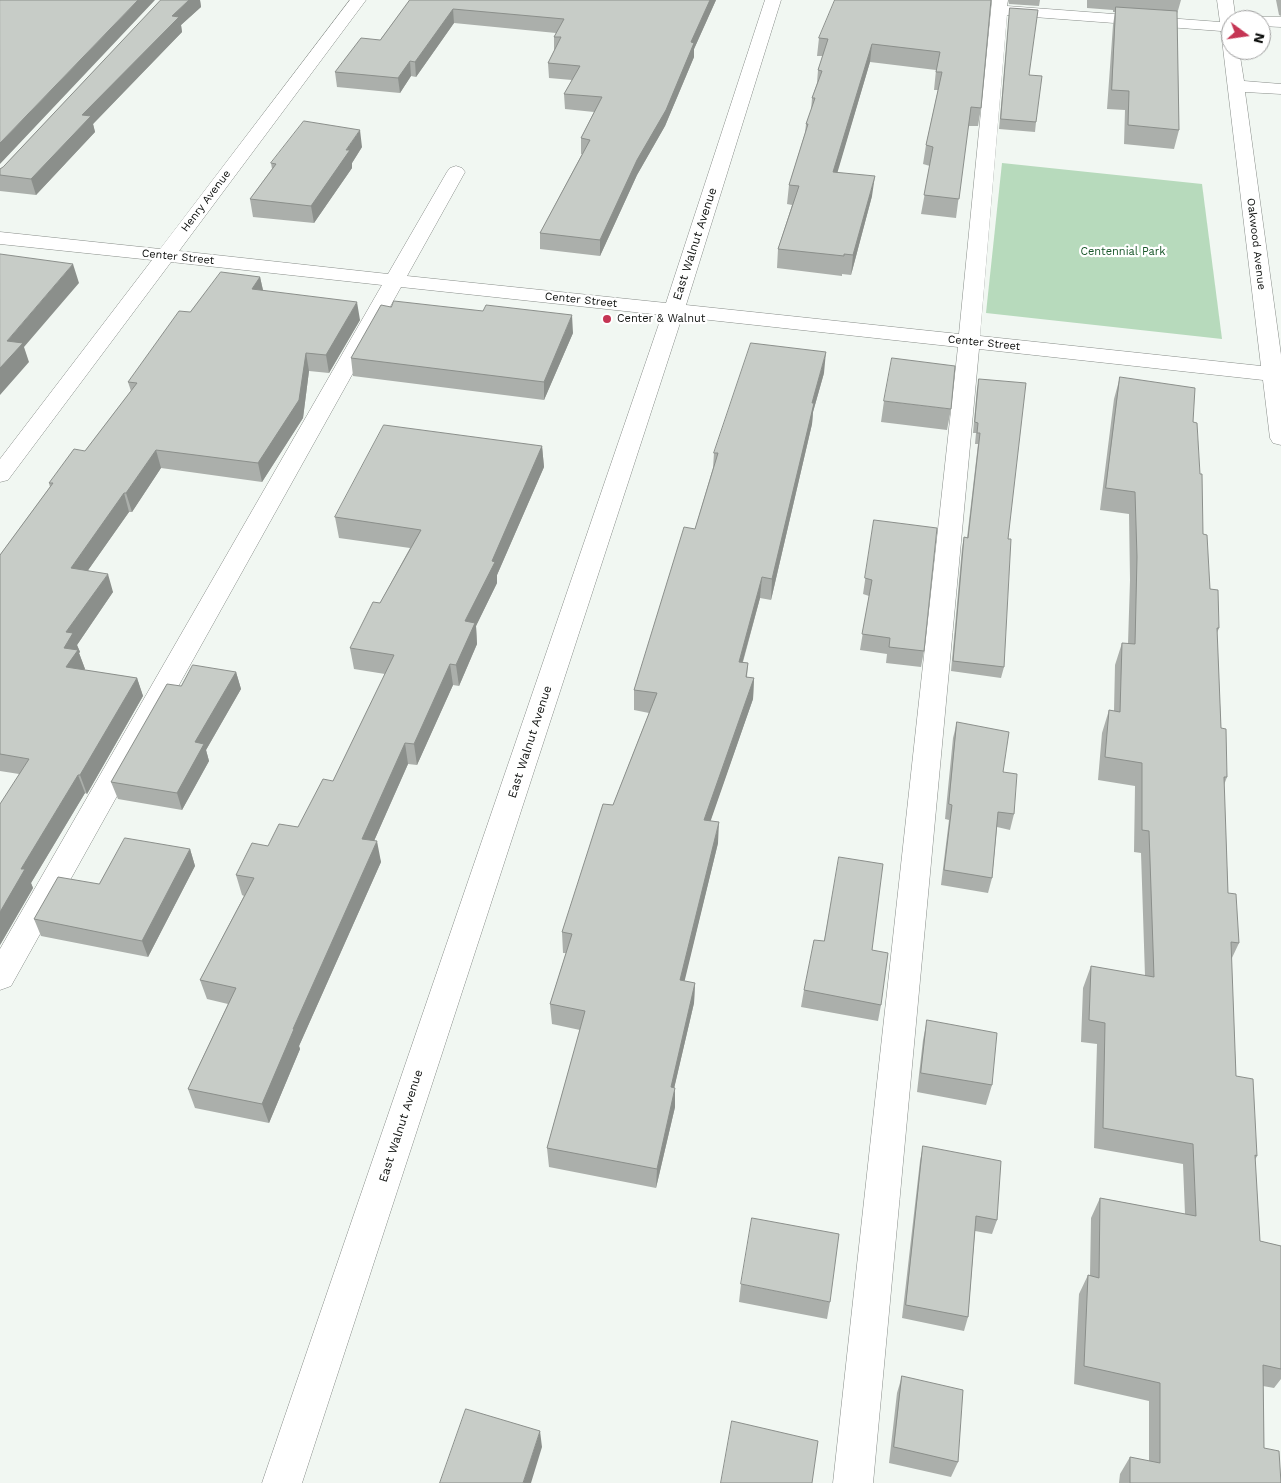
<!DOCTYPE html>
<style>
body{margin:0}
#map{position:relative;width:1281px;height:1483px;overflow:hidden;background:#f1f7f2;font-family:"Work Sans",sans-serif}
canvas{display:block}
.north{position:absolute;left:1221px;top:10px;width:50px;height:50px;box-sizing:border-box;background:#fff;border:1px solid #9f9f9f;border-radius:50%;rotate:104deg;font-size:14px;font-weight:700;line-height:20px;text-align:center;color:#0e100e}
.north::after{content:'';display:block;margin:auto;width:18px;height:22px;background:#c53554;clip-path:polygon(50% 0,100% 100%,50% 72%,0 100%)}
</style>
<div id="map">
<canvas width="1281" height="1483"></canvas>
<div class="north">N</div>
</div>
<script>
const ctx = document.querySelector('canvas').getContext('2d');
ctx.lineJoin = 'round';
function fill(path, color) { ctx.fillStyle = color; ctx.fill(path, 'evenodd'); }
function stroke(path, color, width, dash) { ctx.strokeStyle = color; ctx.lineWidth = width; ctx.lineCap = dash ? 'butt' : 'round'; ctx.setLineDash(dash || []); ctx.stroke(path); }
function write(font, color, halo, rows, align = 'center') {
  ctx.font = font + ' "Work Sans",sans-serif'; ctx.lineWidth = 4.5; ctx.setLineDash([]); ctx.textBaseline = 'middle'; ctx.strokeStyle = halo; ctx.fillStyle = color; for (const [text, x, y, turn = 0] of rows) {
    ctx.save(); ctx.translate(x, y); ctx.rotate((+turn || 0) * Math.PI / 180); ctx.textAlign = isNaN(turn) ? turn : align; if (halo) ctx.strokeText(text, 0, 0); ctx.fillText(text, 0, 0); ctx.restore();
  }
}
fill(new Path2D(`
 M1002,163l200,21 20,155 -236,-26z`), '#b7dabc');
const minor = new Path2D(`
 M350,0h16l-187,251 209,23 59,-102 3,-4 6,-2 6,2 3,4 -58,104 259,27 99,-303h16l-95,305 273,29 33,-334h16l-1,6 213,16 -3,-22h16l2,14 22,3h24v10l-20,-1v-6h-30v30h8l5,31 37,3v10l-36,-2 36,263v90l-8,-2 -3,-5 -7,-58 -284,-31 -106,1134h-40l125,-1136 -276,-30 -380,1166h-40l400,-1168 -261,-28 -390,699 -11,4v-41l382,-664 -211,-23 -163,218 -8,2v-23l152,-199 -152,-16v-12l160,17zM1007,15l214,16 40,335 -281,-30z`);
stroke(minor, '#888d89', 1);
fill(minor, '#fff');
fill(new Path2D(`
 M161,0h39l1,7 -20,18 1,7 -89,92 2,8 -59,63 -36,-4v-22l3,-2z
 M410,0h306l-22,49v8l-29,69 -28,49 -37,81 -60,-7v-16l42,-79h-1v-16l13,-26 -29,-3 -1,-15 8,-14 -23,-2 -1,-15 6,-12v-14l2,-4 -102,-10 -38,54 -5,-1 -11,17 -63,-6 -2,-15 45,-32z
 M991,0l-10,108 -3,18h-10l-12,92 -35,-4 9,-48 -7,-2 3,-19 12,-55h-4l2,-20 -66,-8 -33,110 35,24 -21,79 -9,-1v2l-65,-8 1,-19 14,-44 -5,-1 2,-19 16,-52 1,-9 5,-14 1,-12 5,-15 1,-13 5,-14h-6l2,-18z
 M1008,0h32l-1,6 -30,-2z
 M1087,0h94l-4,14 2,116 -5,19 -50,-5 1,-34 -18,-1 6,-84 2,-13h-2v-2l-26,-2z
 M1276,0h5v16l-2,-1z
 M1010,8l19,67 7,47 -1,10 -36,-3 10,-112z
 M362,147l-10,16v5l-38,55 -61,-6 -3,-18 22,-30 -1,-6z
 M260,277l3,13 97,30 -31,53 -20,-2 -6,47 -41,64 -101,-14 -29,44h-3l-41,58 25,22 -36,53 3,7 -1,1 6,16 -1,1 53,8 6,18 -56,98 -2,-1 -54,90 2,5 -33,57 19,-171 -19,-3v-216l50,-68 -1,-4 36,-32 46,-60 -3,-9 62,-70z
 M573,333l-29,67 -191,-24 -2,-18z
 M824,373l-11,39 -1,12 -41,176 -11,-2 -17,64 5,1 -1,14 7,1 -1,21 -43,122 8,22 -34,138 11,2 -1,20 -20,85 1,19 -19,81 -107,-21 -2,-19 33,-118 -28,-6 -2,-20 16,-51h-3l-1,-21 51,-127 36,-92 -15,-3v-20l61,-161 18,-61 1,-15z
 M1120,377l73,45 10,112 7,55 9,39 -2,5 4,95 6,49 -3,8 4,108 11,50 -8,17 5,116 21,80 -2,4 5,81 21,5v133l-7,9 -11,-2 1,62 17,35h-162l1,-9 10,-17 19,4v-60l-75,-17 5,-90 9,-19 2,1 1,-58 9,-20 85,16 -2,-50 -89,-16 3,-104 -16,-2 2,-54 8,-22 54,10 -4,-123 -7,-1 1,-66 -37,-6 4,-47 7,-23 5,1 1,-46 7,-22 6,1 2,-64 -1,-66 -29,-4 14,-111z
 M979,379l29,160 -4,128 -3,11 -50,-7 11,-123 2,-11 3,1 11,-94h-3l1,-11h-3l4,-44z
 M884,401l67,8 -4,21 -66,-8z
 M542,446l2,21 -47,108v8l-21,43 1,18 -18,42 -6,-1 -36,80 -9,-1 -34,77 7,21 -82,184 1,3 -31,74 -74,-15 -7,-19 40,-85 -21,-5 -7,-19 44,-84 -2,-1 -6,-20 32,-29 30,-19 35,-46 52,-107 -31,-5 -4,-21 30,-45 30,-55 -71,-10 -4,-21z
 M874,520l50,131 -3,16 -35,-4 1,-9 -27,-4 9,-54 -6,-2z
 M236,672l5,17 -35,61 3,11 -27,49 -64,-11 -7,-17 70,-96z
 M957,722l46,50 11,42 -4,16 -13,-3 -5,51 -4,15 -47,-8 8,-65 -4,-1 8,-81z
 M190,849l5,17 -47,91 -107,-21 -7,-17z
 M872,950l9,55 -3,16 -77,-14 3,-17z
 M927,1020l65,65 -6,20 -69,-13 6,-52z
 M923,1146l74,74 -5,14 -17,-3 -7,86 -4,14 -62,-13 18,-157z
 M741,1284l89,18 -3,17 -88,-17z
 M902,1376l56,86 -7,15 -62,-14 8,-70z`), '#abafab');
fill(new Path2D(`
 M138,0h17l-155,164v-21z
 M189,0h11l1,7 -20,18 1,7 -89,92 2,8 -59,63 -5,-16 51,-64 90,-99z
 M710,0h6l-22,49v8l-29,69 -28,49 -37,81v-16z
 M453,9l1,14 -38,54 -1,-15z
 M872,44l-2,18 -38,129 1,-19z
 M410,61l1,15 -11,17 -2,-15z
 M360,130l2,17 -10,16v5l-38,55 -3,-17 35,-56z
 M875,176l-3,20 -21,79 2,-20z
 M73,264l6,19 -55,64 5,15 -29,33v-27l7,-27z
 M260,277l4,18 -12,-6z
 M357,302l3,18 -31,53 -3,-18z
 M572,315l1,18 -29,67v-18z
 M826,352l-2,21 -11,39 -1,12 -41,176 1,-21 40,-176z
 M306,353l3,18 -6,47 -41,64 -4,-19z
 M542,446l2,21 -47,108v8l-21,43 1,18 -18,42 -3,-21 9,-44z
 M156,450l5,18 -29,44 -6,-19z
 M124,493l5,19 -52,74 -6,-18z
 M108,574l5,18 -36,53 3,7 -1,1 6,16 -12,17 -7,-19 -2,-19 2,-16z
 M762,577l-2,21 -23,84 2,-20z
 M450,664l3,21 -36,80 -3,-21z
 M236,672l5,17 -35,61 3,11 -27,49 -5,-17 18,-51z
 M137,678l6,18 -56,98 -7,-19z
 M754,678l-1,21 -49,141v-20z
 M405,743l3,21 -42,95 -4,-20z
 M78,775l7,18 -54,90 2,5 -33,57v-33l21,-43z
 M719,822l-1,21 -38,157v-20z
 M377,841l4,21 -82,184 1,3 -31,74 -7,-19 31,-75z
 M190,849l5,17 -47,91 -6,-16z
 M695,983l-1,20 -24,103 1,-19z
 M675,1088v19l-19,81 1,-19z
 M540,1431l2,16 -11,36h-8z`), '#8b8f8b');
const building = new Path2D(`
 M0,0h138l-138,143z
 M161,0h28l-17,16 7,1 -97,98 9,1 -60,63 -31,-4v-6l3,-2z
 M410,0h300l-19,42 3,1 -28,67 -29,50 -37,80 -60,-7 50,-93 -9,-2 21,-41 -38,-3 16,-28 -32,-3 13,-26h-7l10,-18 -111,-10 -38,53 -5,-1 -12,17 -63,-6 26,-34 19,2z
 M835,0h156l-10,108 -10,-1 -12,92 -35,-4 9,-48 -7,-2 16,-73h-6l4,-20 -68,-8 -39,128 42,4 -22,79 -9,-1v2l-66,-7 21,-63 -10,-1 19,-61h-2l9,-26h-3l10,-27 -4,-1 10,-31 -9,-1z
 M1116,7l61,4 2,119 -51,-5 1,-34 -17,-1z
 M1010,8l28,2 -9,65 13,1 -6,46 -35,-3z
 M304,121l56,9 -14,20h4l-39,56 -61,-7 26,-35 -5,-1z
 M0,254l73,10 -66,77 16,2 -23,25z
 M221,272l39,5 -8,12 105,13 -31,53 -20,-2 -7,47 -41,63 -102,-13 -30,43h-2l-53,75 37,6 -42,58 7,1 -9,15 14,2 -12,17 71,11 -57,97h-2l-57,94h4l-25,43v-108l29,-45 -29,-5v-199l53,-72h-4l25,-34 11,2 52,-68 -9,-1 51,-71 11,1z
 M394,301l89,10 3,-6 86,10 -28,67 -193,-24 30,-53 10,2z
 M751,343l75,9 -14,51h2l-42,176 -10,-2 -23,85 9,1 -2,14 8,1 -50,142 15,2 -39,158 15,3 -24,104 4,1 -18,81 -110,-21 38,-137 -35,-7 22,-70 -10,-2 41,-128 10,1 44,-112 -23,-3 50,-163 11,2 23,-76h-4z
 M892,358l63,8 -4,43 -67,-8z
 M1120,377l75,11 -2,34 4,1 3,51h2l1,60 4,1 3,54 8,1 1,38h-2l4,100 5,1 1,48h-3l4,116 8,1 3,49 -8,-1 5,134 17,3 4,77 -2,-1 5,86 21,5v123l-18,-4 1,83 15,3 2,32h-151v-26l30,6v-80l-76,-17 4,-91 11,3 1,-80 96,18 -3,-72 -90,-16 2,-105 -16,-3 2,-54 63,11 -5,-146 -7,-1v-67l-37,-6 4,-47 11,2 2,-69 13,1 2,-87 -2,-65 -29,-4z
 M979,379l47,4 -18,156h3l-7,128 -51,-6 11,-124 4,1 12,-105h-3l1,-10 -3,-1z
 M384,425l158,21 -50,115 3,1 -30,59 10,2 -19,42 -6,-1 -36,80 -9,-1 -43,96 15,2 -84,188h1l-32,75 -74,-15 48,-101 -36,-8 54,-102 -18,-3 16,-32 16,3 11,-22 19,3 25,-48 10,2 61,-126 -44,-7 23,-46 7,1 41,-73 -86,-13z
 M874,520l63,8 -13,123 -35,-4 1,-9 -28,-4 10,-54 -7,-2z
 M193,665l43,7 -41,70 9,2 -27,49 -66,-11 56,-98 14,2z
 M957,722l52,10 -6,40 14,2 -3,40 -16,-2 -6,66 -48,-8 8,-65 -3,-1z
 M125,838l65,11 -48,92 -108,-22 24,-42 41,7z
 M839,857l44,7 -11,86 16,3 -7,52 -77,-15 10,-50 10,1z
 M927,1020l70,13 -5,52 -71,-12z
 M923,1146l78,15 -4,59 -21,-4 -8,101 -62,-12z
 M752,1218l87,16 -9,68 -89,-18z
 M902,1376l61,14 -5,72 -64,-15z
 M466,1409l74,22 -17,52h-83z
 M732,1421l86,20 -6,42h-91z`);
fill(building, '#c7ccc7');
stroke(building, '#8b8f8b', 1);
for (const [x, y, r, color] of [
 [607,319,5,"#c53554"]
]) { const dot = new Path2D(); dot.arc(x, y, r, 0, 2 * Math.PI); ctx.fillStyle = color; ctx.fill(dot); stroke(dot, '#fff', 2); }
write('11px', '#0e100e', '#fff', [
 ["Henry Avenue",206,201,-53],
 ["Oakwood Avenue",1256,244,83],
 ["Center Street",178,257,6],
 ["Center Street",581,300,6],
 ["Center Street",984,343,6]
]);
write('11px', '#185629', '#fff', [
 ["Centennial Park",1123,252]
]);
write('11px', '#0e100e', '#fff', [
 ["Center & Walnut",617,319]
], 'left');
write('12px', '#0e100e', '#fff', [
 ["East Walnut Avenue",695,244,-72],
 ["East Walnut Avenue",530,742,-72],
 ["East Walnut Avenue",401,1126,-72]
]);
</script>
